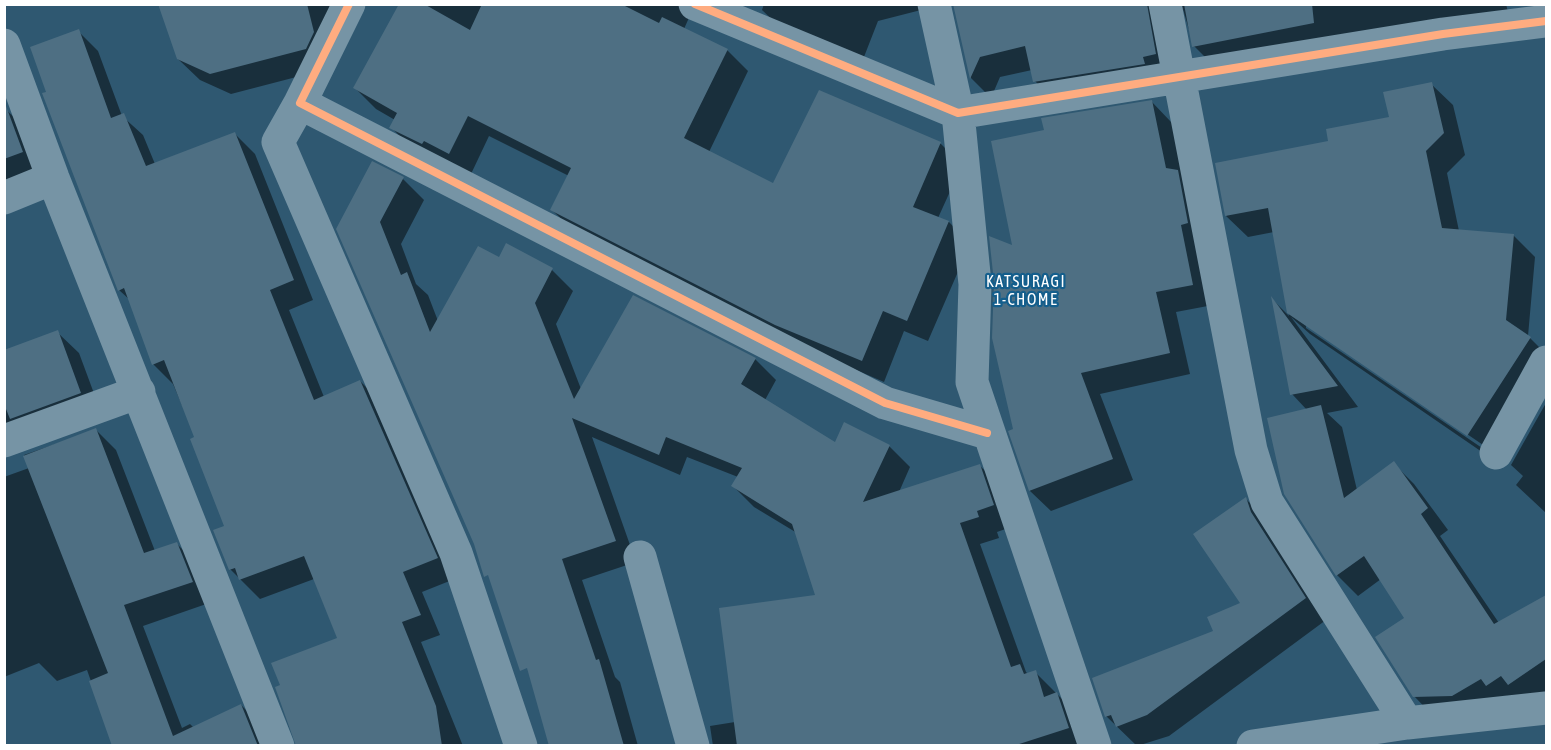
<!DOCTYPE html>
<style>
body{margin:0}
#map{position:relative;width:1551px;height:750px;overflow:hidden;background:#2f5871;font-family:"Asap Condensed",sans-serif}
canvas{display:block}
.frame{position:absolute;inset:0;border:6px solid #fff;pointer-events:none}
</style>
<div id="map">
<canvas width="1551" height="750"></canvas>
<div class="frame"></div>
</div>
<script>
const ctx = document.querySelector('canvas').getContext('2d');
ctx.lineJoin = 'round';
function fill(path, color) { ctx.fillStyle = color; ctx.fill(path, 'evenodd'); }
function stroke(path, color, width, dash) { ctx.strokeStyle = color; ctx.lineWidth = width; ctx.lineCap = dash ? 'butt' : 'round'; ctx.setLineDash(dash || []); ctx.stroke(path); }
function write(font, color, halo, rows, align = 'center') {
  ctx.font = font + ' "Asap Condensed",sans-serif'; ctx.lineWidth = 4.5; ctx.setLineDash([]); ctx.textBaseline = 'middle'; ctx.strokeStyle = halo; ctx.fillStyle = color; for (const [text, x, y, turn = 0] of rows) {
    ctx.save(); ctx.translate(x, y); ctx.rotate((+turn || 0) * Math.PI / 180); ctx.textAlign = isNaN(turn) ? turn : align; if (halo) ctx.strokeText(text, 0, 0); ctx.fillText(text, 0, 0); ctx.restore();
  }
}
fill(new Path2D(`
 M159,4h184l-16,65 -96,25 -31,-14 -22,-21z
 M401,4h294l-11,25 43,21 21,21 -39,81 65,33 45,-93 122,52 21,21 -24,53 11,4 21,22 -42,97 -24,-10 -20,51 -86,-37 -224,-114 -22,-21 17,-34 -80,-40 -18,38 -59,-25 -21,-22 4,-7 -19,-11 -22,-22z
 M764,4h156l1,6 -43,11 -16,41 -79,-32 -21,-20z
 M955,4h551l3,12 -294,51 -21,-21 -12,-40 -9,5 3,64 -121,27 -20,-21 -3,-11 -32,7 -9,21 -20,-20z
 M78,31l20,20 24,65 21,19 12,29 80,-30 20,20 58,146 -24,10 35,87 36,-16 20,20 77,177 -35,14 18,43 -19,7 42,104h-167l42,-107 -24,-60 -54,20 -30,-30 -4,-42 -30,-89 -23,-54 -20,-20 -22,-63 -12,-11 -71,-198z
 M1431,84l22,21 12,50 -18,18 12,58 54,4 22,22 -7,79 18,18 -45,111 -191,-131 -19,-17 67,90 -31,6 15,14 15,63 36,-27 21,21 34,46 -8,6 59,87 8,-2 39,-24v97l-111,24 -21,-22 -8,-77 -25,-40 -23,17 -21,-21 -51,-81 21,-84 -15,-16 -19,-94 16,16 -15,-84 -26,5 -22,-21 104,-74 60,-24zM1306,324l180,123 -1,3 -179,-122z
 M1152,102l20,21 41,182 -37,7 14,62 -90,20 33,86 -82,31 -21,-20 -20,-59 5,-2 -1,-183 32,-116z
 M4,108l21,19 16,44 -37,19z
 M372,163l31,16 21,21 -23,44 15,40 12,11 10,26 61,-62 8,-14 45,25 21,21 -17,33 25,65 174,-30 21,21 -11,20 71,44 53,2 21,21 -11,25 80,-27 22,21 13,40 -17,6 2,6 -19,6 46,128 2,2 7,-2 43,43 10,31h-375l-3,-20 25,-4 82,-126 -20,-63 -43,-26 -21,-21 5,-9 -51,-20 -7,18 -88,-38 44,125 -54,18 33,97 5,5 18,64h-88l-52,-185 -160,-332z
 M57,332l22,21 23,62 -98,9v-72z
 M1546,403v110l-30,-28 7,-9 -12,-11z
 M96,430l20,20 39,101 22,-7 20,20 15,38 -69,24 39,102 8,-4 4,4 47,-23 20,20 8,21h-155l-27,-76 -30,11 -18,-18 -35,14v-200l25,-9 -5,-13z
 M1246,499l21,22 59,99 -157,116 -32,10 -31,-30 109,-84 28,-28z`), '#0007');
fill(new Path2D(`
 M158,4h149l7,28 -8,17 -96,25 -33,-15z
 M399,4h25l46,26 12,-26h139l38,19 3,-6 66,32 -44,89 89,45 46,-93 122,52 -28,65 36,14 -42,100 -24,-10 -21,50 -87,-36 -225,-115 21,-42 -103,-52 -19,38 -25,-13 -2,3 -33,-16 8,-15 -44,-25z
 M953,4h194l9,50 -13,3 2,7 -112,18 -8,-36 -45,11 -10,22z
 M1184,4h128l2,19 -122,24z
 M79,29l32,89 13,-5 22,53 89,-34 59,148 -24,10 44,110 46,-20 78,178 -35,14 18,43 -19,7 34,84 6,40h-146l-21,-59 5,-2 -9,-22 66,-25 -33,-82 -65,24 -4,-12 -6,2 -16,-40 11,-4 -34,-87 4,-2 -30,-77 -12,5 -28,-77 -6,3 -76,-198 4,-1 -16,-45z
 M1432,82l12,51 -18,18 16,77 72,6 -8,86 25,17 -64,99 -180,-123 -19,-105 -43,8 -10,-53 113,-22 -2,-12 63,-12 -6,-25z
 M1152,100l14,68 12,2 10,53 -7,2 12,60 -37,7 14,61 -89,20 32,86 -84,32 -21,-60 5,-2 -21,-91 2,-56 -5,-46 23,9 -21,-104 53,-11 -3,-12z
 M6,106l17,46 -19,7v-52z
 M372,161l32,16 -24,45 21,53 6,-3 23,60 48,-86 21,11 7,-14 47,25 -18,35 39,96 59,-104 123,63 -15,26 94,58 9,-20 46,23 -27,57 117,-38 14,41 -17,6 2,6 -19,6 51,144 9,-3 4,10 12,-4 8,27 13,-5 12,36 -56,18h-276l-18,-138 96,-13 -23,-71 -61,-38 11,-18 -76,-31 -7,18 -87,-37 44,123 -54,18 34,101 3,-1 25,87h-75l-22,-78 -7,3 -32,-96 -4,2 -10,-33 -138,-315z
 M1271,296l67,90 -48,9z
 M58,330l23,63 -71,26 -6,-15v-54z
 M1321,405l23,93 50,-37 34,47 -7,6 73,110 52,-29v64l-38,26 -7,-9 -15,10 -5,-7 -29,17 -39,1 -38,-60 29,-19 -40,-62 -28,20 -52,-82 -17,-76z
 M96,428l48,125 33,-11 16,40 -69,23 49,131 68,-32 17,42h-146l-23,-65 19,-8 -85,-217z
 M1246,497l5,15 55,86 -159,117 -31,12 -5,-12 -6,2 -13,-39 121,-47 -6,-14 33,-14 -47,-69z`), '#4e6f83');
stroke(new Path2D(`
 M349,4l-49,99 585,300 102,30
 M695,4l263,109 485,-79 103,-13
 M934,4l24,109 17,171 -3,98 123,364
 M1165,4l86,446 16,52 140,221
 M4,45l49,133 225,568
 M300,103l-22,39 178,411 65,193
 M4,198l49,-20
 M4,441l135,-49
 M1496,453l50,-91
 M640,557l53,189
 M1253,746l154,-23 139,-15`), '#7694a5', 33);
stroke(new Path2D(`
 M349,4l-49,99 585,300 102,30
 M695,4l263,109 485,-79 103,-13`), '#ffac80', 8);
ctx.letterSpacing = '1.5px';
write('16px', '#fff', '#145e8c', [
 ["KATSURAGI",1026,282],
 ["1-CHOME",1026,300]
]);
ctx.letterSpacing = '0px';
</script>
